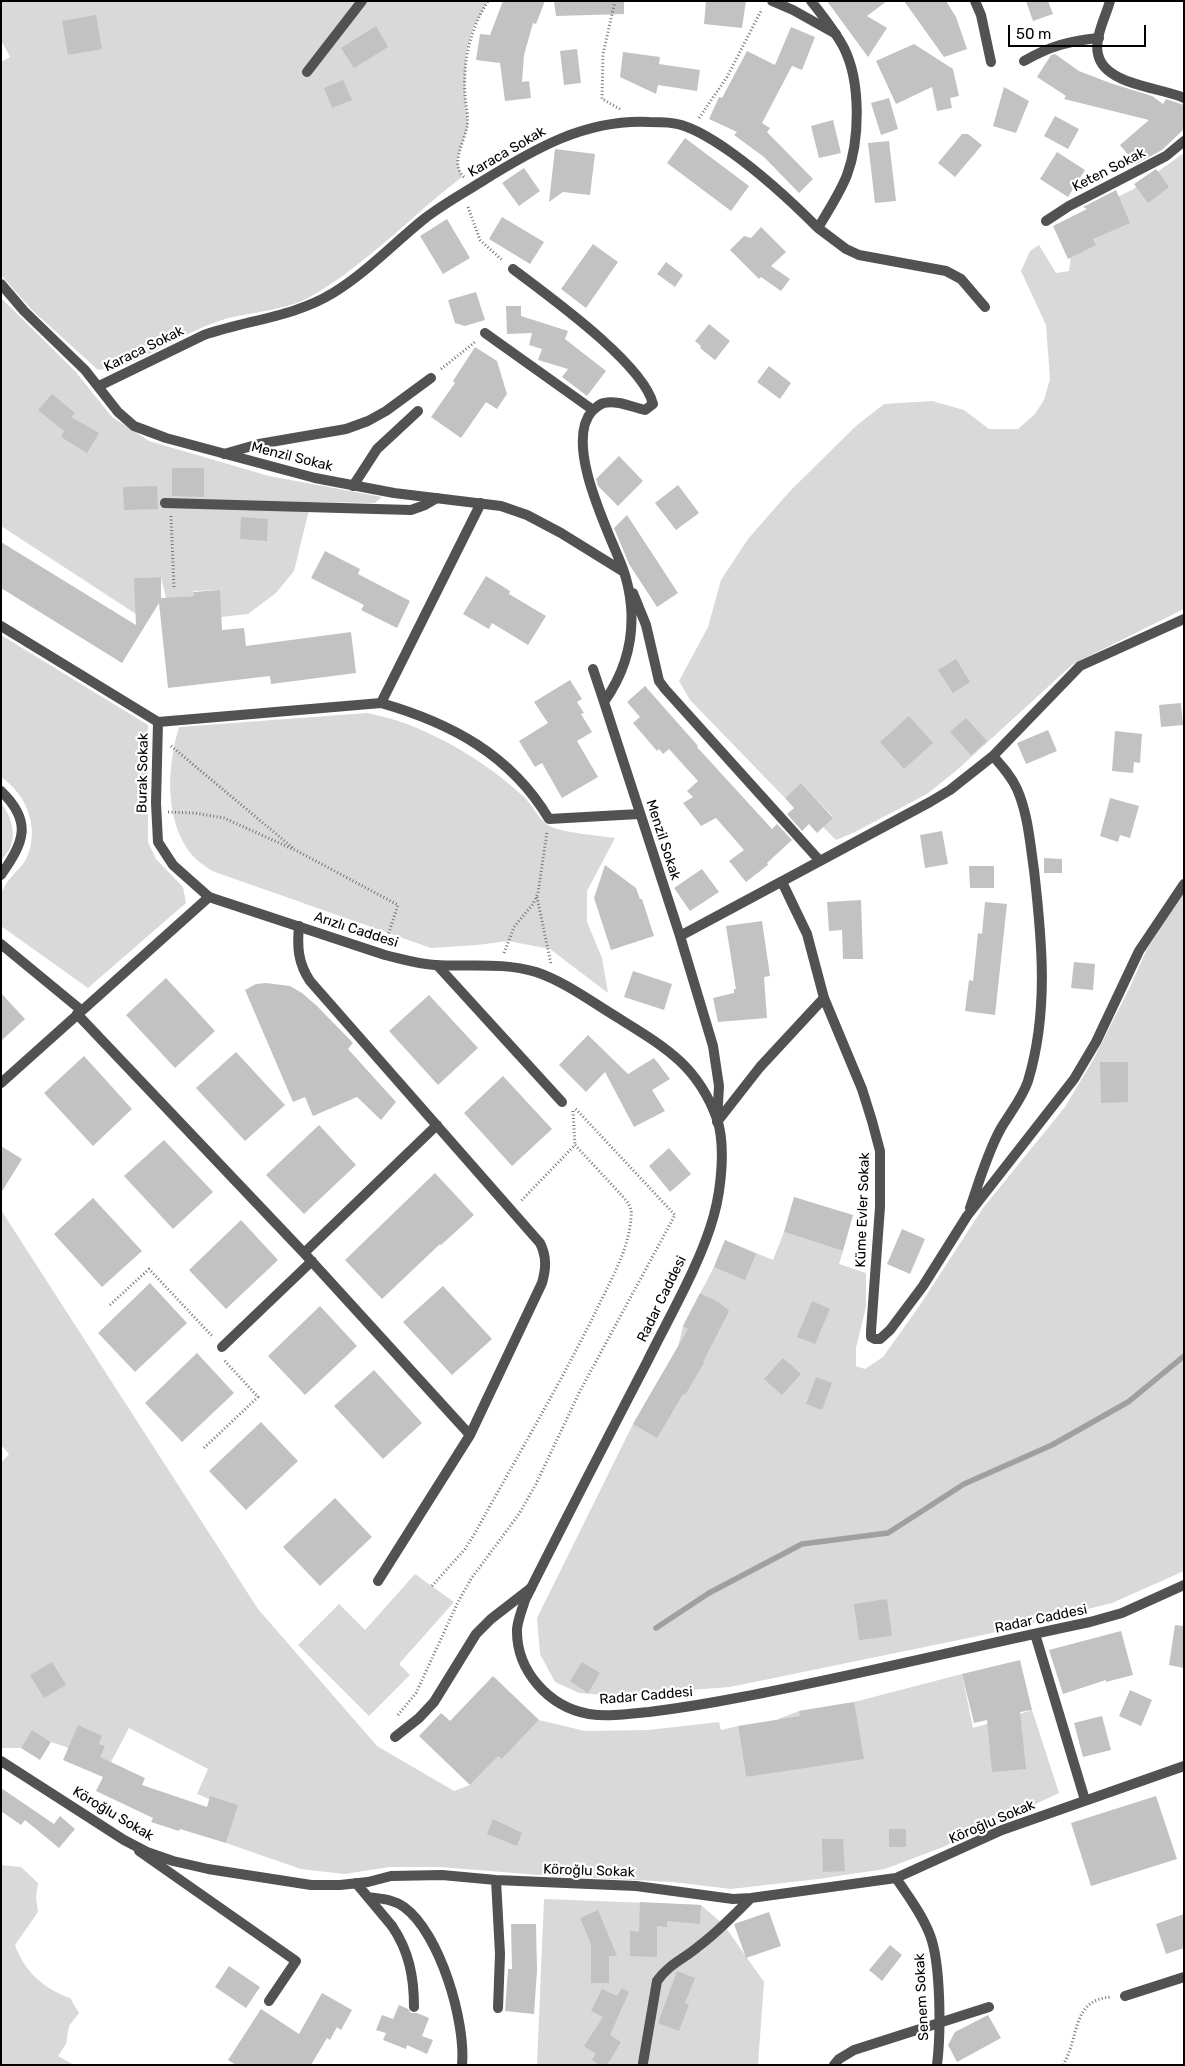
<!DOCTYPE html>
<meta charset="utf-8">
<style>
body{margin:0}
#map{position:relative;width:1185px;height:2066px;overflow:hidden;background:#fff;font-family:Rubik,sans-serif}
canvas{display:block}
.frame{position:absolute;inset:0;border:2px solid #000;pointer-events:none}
.scale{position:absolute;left:1008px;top:25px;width:138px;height:22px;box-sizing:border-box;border:2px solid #000;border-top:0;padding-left:6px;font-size:15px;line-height:18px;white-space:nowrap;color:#000;-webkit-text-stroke:4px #fff;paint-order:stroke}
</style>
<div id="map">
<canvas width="1185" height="2066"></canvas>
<div class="frame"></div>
<div class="scale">50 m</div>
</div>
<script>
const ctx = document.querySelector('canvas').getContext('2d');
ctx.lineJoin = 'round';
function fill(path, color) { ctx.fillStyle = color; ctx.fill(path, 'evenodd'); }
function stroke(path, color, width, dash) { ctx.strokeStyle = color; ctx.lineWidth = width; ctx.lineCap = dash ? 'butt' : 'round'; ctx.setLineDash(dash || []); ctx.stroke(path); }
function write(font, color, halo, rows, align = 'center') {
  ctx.font = font + ' Rubik,sans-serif'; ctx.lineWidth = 4.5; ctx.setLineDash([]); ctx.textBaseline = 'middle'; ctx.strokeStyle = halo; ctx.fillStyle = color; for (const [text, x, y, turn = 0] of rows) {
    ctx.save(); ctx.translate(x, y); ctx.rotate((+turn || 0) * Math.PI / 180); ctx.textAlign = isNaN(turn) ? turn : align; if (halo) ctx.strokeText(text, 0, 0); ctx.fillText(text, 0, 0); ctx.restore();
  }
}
fill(new Path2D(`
 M1,1h487l-16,29 -6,24 -1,40 3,32 -11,34 5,17c-51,39 -96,88 -152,120 -23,13 -59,15 -85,22 -33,10 -62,30 -93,43 -10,5 -23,6 -34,8l-66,-60 -31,-35v-213l9,-5 -9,-17z
 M1184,153v456l-111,55 -116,106 -30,24 -72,38 -19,8 -13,-13 10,-10 -32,-34 -16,15 -95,-98 -11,-19 29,-54 13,-47 27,-41 42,-48 66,-65 28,-22 48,-3 32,9 25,19h29l17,-15 9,-14 6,-21 -4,-54 -25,-54 9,-20 9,-6 17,28 13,-2 3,-23 14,-36 46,-22z
 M1,298l74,73 37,46 37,24 120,35 113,21 -7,6 -64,-1 -17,69 -18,22 -28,21 -27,3 -2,-27 -26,1 1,5 -28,2 -5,-21 -26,1 1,36 -135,-88z
 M1,635l147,90v117l8,17 27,28 3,16 -98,85 -87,-62c0,-9 -1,-26 1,-34 4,-12 16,-21 23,-31 16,-29 3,-66 -24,-84z
 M367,713c55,10 115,45 156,83 9,8 15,23 25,29 9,7 53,11 67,13l-28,53v31l15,36 6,35 -58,-44 -42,-8 -31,4 -46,3 -219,-77c-7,-5 -16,-11 -21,-17 -27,-35 -24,-87 -12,-127z
 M1,803c9,11 16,30 9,45 -2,4 -6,9 -9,13z
 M1184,893v678l-72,32 -129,32 -253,52 -115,9 -36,-3 -24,-11 -15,-28 -3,-36 96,-194 45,-77 5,-21 31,-59 11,-27 48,20 11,-28 59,19 -4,13 27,9v34l-10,41v18l9,3 18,-12 37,-52 63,-97 82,-101 28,-47 36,-71 18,-40z
 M1,1210l257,399 119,137 77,45 16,-6 22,-23 5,-8 5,5 37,-39 46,11 63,-1 71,-8 2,8 17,-4 8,51 41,-7 -9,-51 21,-8 55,-9 108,-28 11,54 59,-18 27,83 -116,54 -58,22 -67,10 -87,10 -59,-7 -133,-7 -99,-8h-50l-46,7 -43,-5 -75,-26 10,-33 -39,-16 11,-25 -79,-41 -18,34 -60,-20 -19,-11 -11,17h-20v-285l8,-9 -8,-9z
 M415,1574l39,28 -55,62 11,11 -41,41 -71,-71 41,-41 26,26z
 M1,1865l20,2 17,16 -2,14 2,15 -23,33c9,26 29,44 55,53l9,15 -10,13 -3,18 -8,12 16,9h-73z
 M544,1899l157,6 23,20 40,57 -6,83h-221z`), '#d9d9d9');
stroke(new Path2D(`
 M656,1628l53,-35 93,-49 86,-11 76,-49 88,-39 76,-43 56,-46`), '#a0a0a0', 5.5);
fill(new Path2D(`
 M503,1h42l-9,23 -3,-1 -9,32 -2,27 7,-1 2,17 -26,3 -5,-38 -24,-3 4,-26 10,1z
 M554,1h70v13l-68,2z
 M706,1h40l-4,27 -38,-4z
 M827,1h60l-20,15 20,12 -19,29z
 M904,1h42l10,16 11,32 -23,8z
 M1026,1h22l5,13 -20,7z
 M96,15l6,34 -34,6 -6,-34z
 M376,26l12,21 -34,21 -13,-20z
 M791,27l24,10 -13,33 -10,-4 -30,57 8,5 -3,4 46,47 -14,14 -35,-36 -30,-22 3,-3 -28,-13 10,-22 3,1 25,-47 28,14z
 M914,44l39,25 6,27 -9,2 2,10 -15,3 -5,-24 -36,17 -20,-43z
 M577,49l4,34 -17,2 -4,-34z
 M623,52l37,5 -1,7 41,6 -3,21 -39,-6 -2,9 -36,-17z
 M1055,54l24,17 31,12 42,13 11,8 3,-5 18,6v24l-22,21 -26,14 -16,-19 29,-25 -85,-21 2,-3 -29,-19 14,-22z
 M343,80l9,20 -20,8 -8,-20z
 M1004,87l25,14 -13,32 -23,-7z
 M889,98l9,31 -17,6 -10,-32z
 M1055,116l24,13 -11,20 -24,-13z
 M833,120l8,33 -22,5 -8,-32z
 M962,134h6l14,11 -27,32 -17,-14z
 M685,138l64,48 -18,25 -64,-48z
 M889,141l7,60 -21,2 -7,-60z
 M555,149l40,5 -5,41 -27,-3 -14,10z
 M1057,152l28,18 -17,27 -28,-18z
 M524,168l16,23 -21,15 -17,-23z
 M1156,169l13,18 -21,16 -14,-19z
 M1116,190l14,33 -37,16 3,6 -28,14 -15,-33 34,-17 -4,-2z
 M502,217l42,25 -14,22 -41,-25z
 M447,219l23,39 -27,16 -23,-38z
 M761,227l25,25 -15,14 19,13 -9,12 -20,-14 -2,2 -29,-29 14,-14 7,2z
 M593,244l25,18 -32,46 -25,-19z
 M666,262l17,13 -8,12 -18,-13z
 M476,292l9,28 -20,6 -10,-3 -7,-23z
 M506,306h15v10l47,15 -3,8 41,32 -19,25 -25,-19 6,-8 -30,-9 4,-11 -13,-4 3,-12 -25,1z
 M709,324l21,17 -15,19 -15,-12 1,-2 -6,-5z
 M475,347l22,14 10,33 -10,15 -11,-7 -25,36 -30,-21 24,-34 -2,-2z
 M769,366l22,17 -11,16 -23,-17z
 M52,394l23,19 -4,4 28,16 -12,20 -26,-16 3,-6 -26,-21z
 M619,456l24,25 -25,25 -20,-20 -2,-7z
 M172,468h32v29l-32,-1z
 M678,485l21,28 -23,17 -21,-27z
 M157,486l1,23 -34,1 -1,-23z
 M627,515l51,78 -21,14 -28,-43 -15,-36z
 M241,517l27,2 -1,22 -27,-2z
 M1,542l135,83 -2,-47 27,-1v21l33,-2 -1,-4 27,-2 2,40 22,-2 2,18 105,-14 5,41 -85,11 -1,-8 -102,12 -9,-85 -37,60 -121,-75z
 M325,551l35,18 -2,5 52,27 -13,27 -36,-18 3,-5 -53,-27z
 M486,576l24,15 -1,3 37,22 -18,29 -36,-22 -3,6 -26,-15z
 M956,659l14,23 -17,11 -15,-23z
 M570,680l12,19 -5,3 7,11 -3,1 11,18 -15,9 21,36 -36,21 -20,-35 -7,4 -16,-26 29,-18 -14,-21z
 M645,686l53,60 -1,1 75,82 5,-5 15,16 -25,23 1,2 -22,17 -17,-21 15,-11 -28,-32 -15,8 -18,-23 10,-6 -6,-6 11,-10 -29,-32 -6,5 -4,-5 -2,2 -24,-28 7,-6 -13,-15z
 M1181,703l2,22 -22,2 -2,-22z
 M909,716l24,27 -29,26 -24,-27z
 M966,718l21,23 -16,14 -21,-23z
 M1048,730l9,21 -31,13 -9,-21z
 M1115,731l27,3 -2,29 -6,-1 -1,11 -21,-2z
 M801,783l32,35 -16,15 -8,-9 -7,7 -15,-17 7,-6 -9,-10z
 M1110,798l29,8 -9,32 -10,-3 -2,7 -18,-6z
 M942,831l6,33 -23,4 -5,-33z
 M1044,858l18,1v14h-18z
 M605,865l31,23 4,11h2l12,37 -43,14 -17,-52z
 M969,866h25v22h-24z
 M702,869l17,23 -29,19 -16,-23z
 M861,900l2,59h-20l-1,-29 -13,1 -2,-29z
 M985,902l22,2 -12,111 -30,-4 4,-31 4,1 5,-48 4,1z
 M762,921l8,55 -6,1 3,41 -49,4 -5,-24 21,-5v-4h2l-10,-63z
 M1074,962l21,2 -2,26 -22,-2z
 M633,971l39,13 -8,26 -40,-13z
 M166,978l49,53 -40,37 -49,-53z
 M266,983l24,3 12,7 15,13 36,37 -5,6 48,53 -15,18 -24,-23 -44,19 -8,-19 -12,5 -48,-112 11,-6z
 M1,993l24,26 -24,22z
 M429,995l49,53 -40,37 -49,-54z
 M588,1035l40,39 26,-16 16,21 -18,11 13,21 -31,16 -29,-55 -19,20 -27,-27z
 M236,1052l49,53 -40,36 -49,-53z
 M84,1056l48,53 -39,37 -49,-53z
 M1100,1062h28v40l-27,1z
 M503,1076l49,53 -40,37 -48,-53z
 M319,1125l37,40 -52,49 -38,-39z
 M164,1140l49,52 -40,37 -49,-53z
 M1,1146l21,13 -21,34z
 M669,1148l22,26 -21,18 -21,-26z
 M435,1173l39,42 -33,30 -1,-1 -58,55 -37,-39z
 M794,1197l59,18 -10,36 -59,-19z
 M93,1198l49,53 -40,36 -48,-53z
 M241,1220l37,40 -52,49 -37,-39z
 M902,1229l23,10 -15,35 -23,-10z
 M725,1240l31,14 -11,26 -31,-13z
 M150,1283l37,40 -52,49 -37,-39z
 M443,1286l49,53 -40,36 -49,-53z
 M700,1293l20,10 9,8 -26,51 1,1 -19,32 -2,-1 -26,44 -24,-14 55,-95 -5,-3z
 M812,1301l18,8 -15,35 -18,-7z
 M320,1306l37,40 -52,49 -37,-39z
 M197,1353l37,40 -52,49 -37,-39z
 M783,1358l18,16 -19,21 -18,-16z
 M374,1370l48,53 -39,36 -49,-53z
 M816,1377l16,6 -10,27 -16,-6z
 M261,1422l37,39 -52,49 -37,-39z
 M335,1498l37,39 -52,49 -37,-39z
 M887,1599l5,37 -33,4 -5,-36z
 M1175,1625l9,1v42l-15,-3z
 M1121,1631l12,44 -27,7v-2l-43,14 -14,-44z
 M1020,1660l12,50 -12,2 6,57 -34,3 -5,-52 -13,3 -12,-49z
 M52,1662l14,23 -22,13 -14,-23z
 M582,1662l18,11 -12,20 -18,-12z
 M493,1676l46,44 -37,39 -4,-3 -28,29 -51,-49 22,-23 9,8z
 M1130,1690l22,10 -11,26 -22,-10z
 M854,1702l10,57 -118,18 -8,-51 62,-10 -1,-5z
 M1102,1716l9,34 -28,7 -9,-34z
 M78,1725l24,11 -3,8 6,2 -5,11 45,21 -3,7 65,22 3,-11 28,9 -12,38 -46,-14 -1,2 -28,-9 2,-4 -57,-27 7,-14 -40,-17z
 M32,1730l19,12 -11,18 -19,-12z
 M1,1788l53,36 6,-8 15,13 -16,19 -34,-28 -4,5 -20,-14z
 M1156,1796l21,63 -86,27 -20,-63z
 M493,1819l29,14 -5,13 -30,-12z
 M889,1829h17v18h-17z
 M822,1839h21l2,32 -22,1z
 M640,1902l61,3 -1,19 -33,-3v6l-10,-1v31l-27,-1v-25l9,1z
 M598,1910l19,46h-8v27h-18v-39l-11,-26z
 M769,1912l12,34 -35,12 -12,-34z
 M1184,1914v34l-18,6 -10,-30z
 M511,1924h25l1,47 -3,43 -29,-3 3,-42h4z
 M890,1945l12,10 -20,26 -13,-11z
 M229,1966l31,21 -14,21 -31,-21z
 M677,1971l18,7 -10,25 4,2 -10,26 -21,-8z
 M622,1988l7,4 -19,43 11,7 -14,23h-7l-8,-5 4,-6 -12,-8 19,-29 -12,-6 11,-22 15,7z
 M322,1993l30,17 -11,20 -4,-3 -7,13 -3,-2 -16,27h-75l-8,-5 33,-51 38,25z
 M399,2005l9,4 3,4h6l12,5 -7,18 11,4 -6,14 -20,-9 -1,4 -23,-9 3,-7 -10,-3 6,-15 11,4z
 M988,2015l13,23 -44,24 -9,-17 7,-13z`), '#c2c2c2');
stroke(new Path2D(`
 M615,1l-12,53 -1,45 18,10
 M699,118l28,-41 35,-68
 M464,177c-14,-12 0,-35 3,-50 2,-9 -1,-21 -2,-31 -2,-34 4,-65 23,-95
 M468,207l12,33 23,21
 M441,369l34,-27
 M171,516l3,72
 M171,746l122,102
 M168,812l27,1 29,5 73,33 101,54 -12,36
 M537,897l14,67
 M504,953l10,-26 19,-23 5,-11 9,-61
 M573,1111l2,34
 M110,1305l39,-36 64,68
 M204,1448l54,-51 -34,-37
 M432,1586l33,-37 10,-16c40,-73 83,-145 120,-220 14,-30 34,-62 36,-96 1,-7 -1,-11 -5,-17l-51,-55 -55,57
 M398,1715l18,-22 42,-91 13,-23 48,-65 17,-30 44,-93 95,-176 -101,-108
 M1063,2065c17,-28 8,-66 49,-68`), '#747474', 3, [1, 2.5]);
stroke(new Path2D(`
 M772,1l21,9 43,24
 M1024,61c26,-15 45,-20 75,-23
 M224,454l35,-10 87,-15 22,-8 18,-10 45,-33
 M353,486l24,-37 41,-38
 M165,503l246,7 14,-5 12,-7
 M299,926c-2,21 -1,37 11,55l230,262c7,14 6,26 2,40l-72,152 -92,146
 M77,1014l227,239 166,182
 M304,1253l133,-128
 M222,1347l90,-86
 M395,1737l24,-19 15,-16 42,-68 15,-15 40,-31
 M139,1851l157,110 -27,40
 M392,1926c17,25 22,51 22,81`), '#525252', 10);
stroke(new Path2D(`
 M975,1l6,14 10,47
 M1110,1c-4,15 -16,37 -12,53 6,31 62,33 86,44
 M307,72l55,-71
 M1046,221l23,-15 97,-50 18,-15
 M818,228l28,21 13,6 87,16 15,8 24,28
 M513,269c34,26 130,94 140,135l-8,6c-13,-3 -28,-10 -41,-7 -5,1 -8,5 -12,8 -29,33 18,123 31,158 4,11 7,26 8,37 3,36 -7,68 -27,96l76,234 33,110 6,40 -2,35
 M1,284l23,27 61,59 33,42 16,14 32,12 149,40 79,15 107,13 26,9 34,18 63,39
 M485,333l108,77
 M99,386l105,-51c43,-15 90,-18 129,-42 33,-20 61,-50 91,-74 18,-14 38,-25 57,-37 53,-33 104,-63 168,-60 13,0 26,0 38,5 16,6 31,16 45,26 32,23 58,47 86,75 10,-17 22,-35 29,-53 13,-35 14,-93 -3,-127 -9,-17 -21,-32 -33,-47
 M633,593l13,32 13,56 6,8 155,172
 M1,626l157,96 -2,81 2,39 15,23 36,32
 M593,669l11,33
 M381,703l100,-200
 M158,722l223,-19c70,20 130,52 168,116l90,-5
 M1,791c32,31 23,51 0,84
 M782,882l25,52 17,64 38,91 10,32 8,30v56l-9,124v6l4,2h5l10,-9 33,-44 44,-70 107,-137 22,-37 43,-91 45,-67
 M680,936l250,-134 20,-12 43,-34 87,-90 104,-47
 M1,944l80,66
 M437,965l125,137
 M717,1122l43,-55 64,-69
 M970,1208c9,-26 17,-54 30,-78 9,-16 22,-31 28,-49 21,-69 14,-141 6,-211 -4,-27 -6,-56 -17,-81 -6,-13 -15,-23 -24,-33
 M1035,1634l50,166
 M1,1761l123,79 23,12 26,9 35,8 103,16h29l28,-3 23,-6 51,-1 54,5 140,6 97,13 18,-1 145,-20 106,-48 182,-64
 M896,1878c12,18 26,36 34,57 11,29 11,98 7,130
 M496,1880l4,74 -2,54
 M356,1883l36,43
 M368,1897c14,2 25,2 36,10 36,26 62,115 58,158
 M1125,1996l59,-19
 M643,2063l14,-82c12,-17 27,-22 42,-35 19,-14 35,-31 52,-48
 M834,2065l5,-6 15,-9 135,-43`), '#525252', 10);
stroke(new Path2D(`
 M1,1083l208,-186 176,58c17,4 33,9 50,10 34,2 68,-3 101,7 30,10 57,31 84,47 45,28 78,47 97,100 9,27 4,70 -3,96 -13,48 -45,102 -67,147 -41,79 -82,158 -122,238 -3,10 -7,19 -8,29 -1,42 32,78 72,85 19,3 40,0 60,-2 32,-4 62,-9 93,-15 117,-22 232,-51 348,-75l32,-9 62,-28`), '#525252', 10);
write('14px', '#000', '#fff', [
 ["Karaca Sokak",507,152,-30],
 ["Keten Sokak",1109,170,-27],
 ["Karaca Sokak",144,349,-26],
 ["Menzil Sokak",292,457,14],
 ["Burak Sokak",143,773,-89],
 ["Menzil Sokak",663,840,72],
 ["Arızlı Caddesi",356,930,18],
 ["Küme Evler Sokak",863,1210,-88],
 ["Radar Caddesi",662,1299,-64],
 ["Radar Caddesi",1041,1619,-12],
 ["Radar Caddesi",646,1696,-5],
 ["Köroğlu Sokak",113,1814,31],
 ["Köroğlu Sokak",992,1822,-23],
 ["Köroğlu Sokak",589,1871,2],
 ["Senem Sokak",922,1997,-93]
]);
</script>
